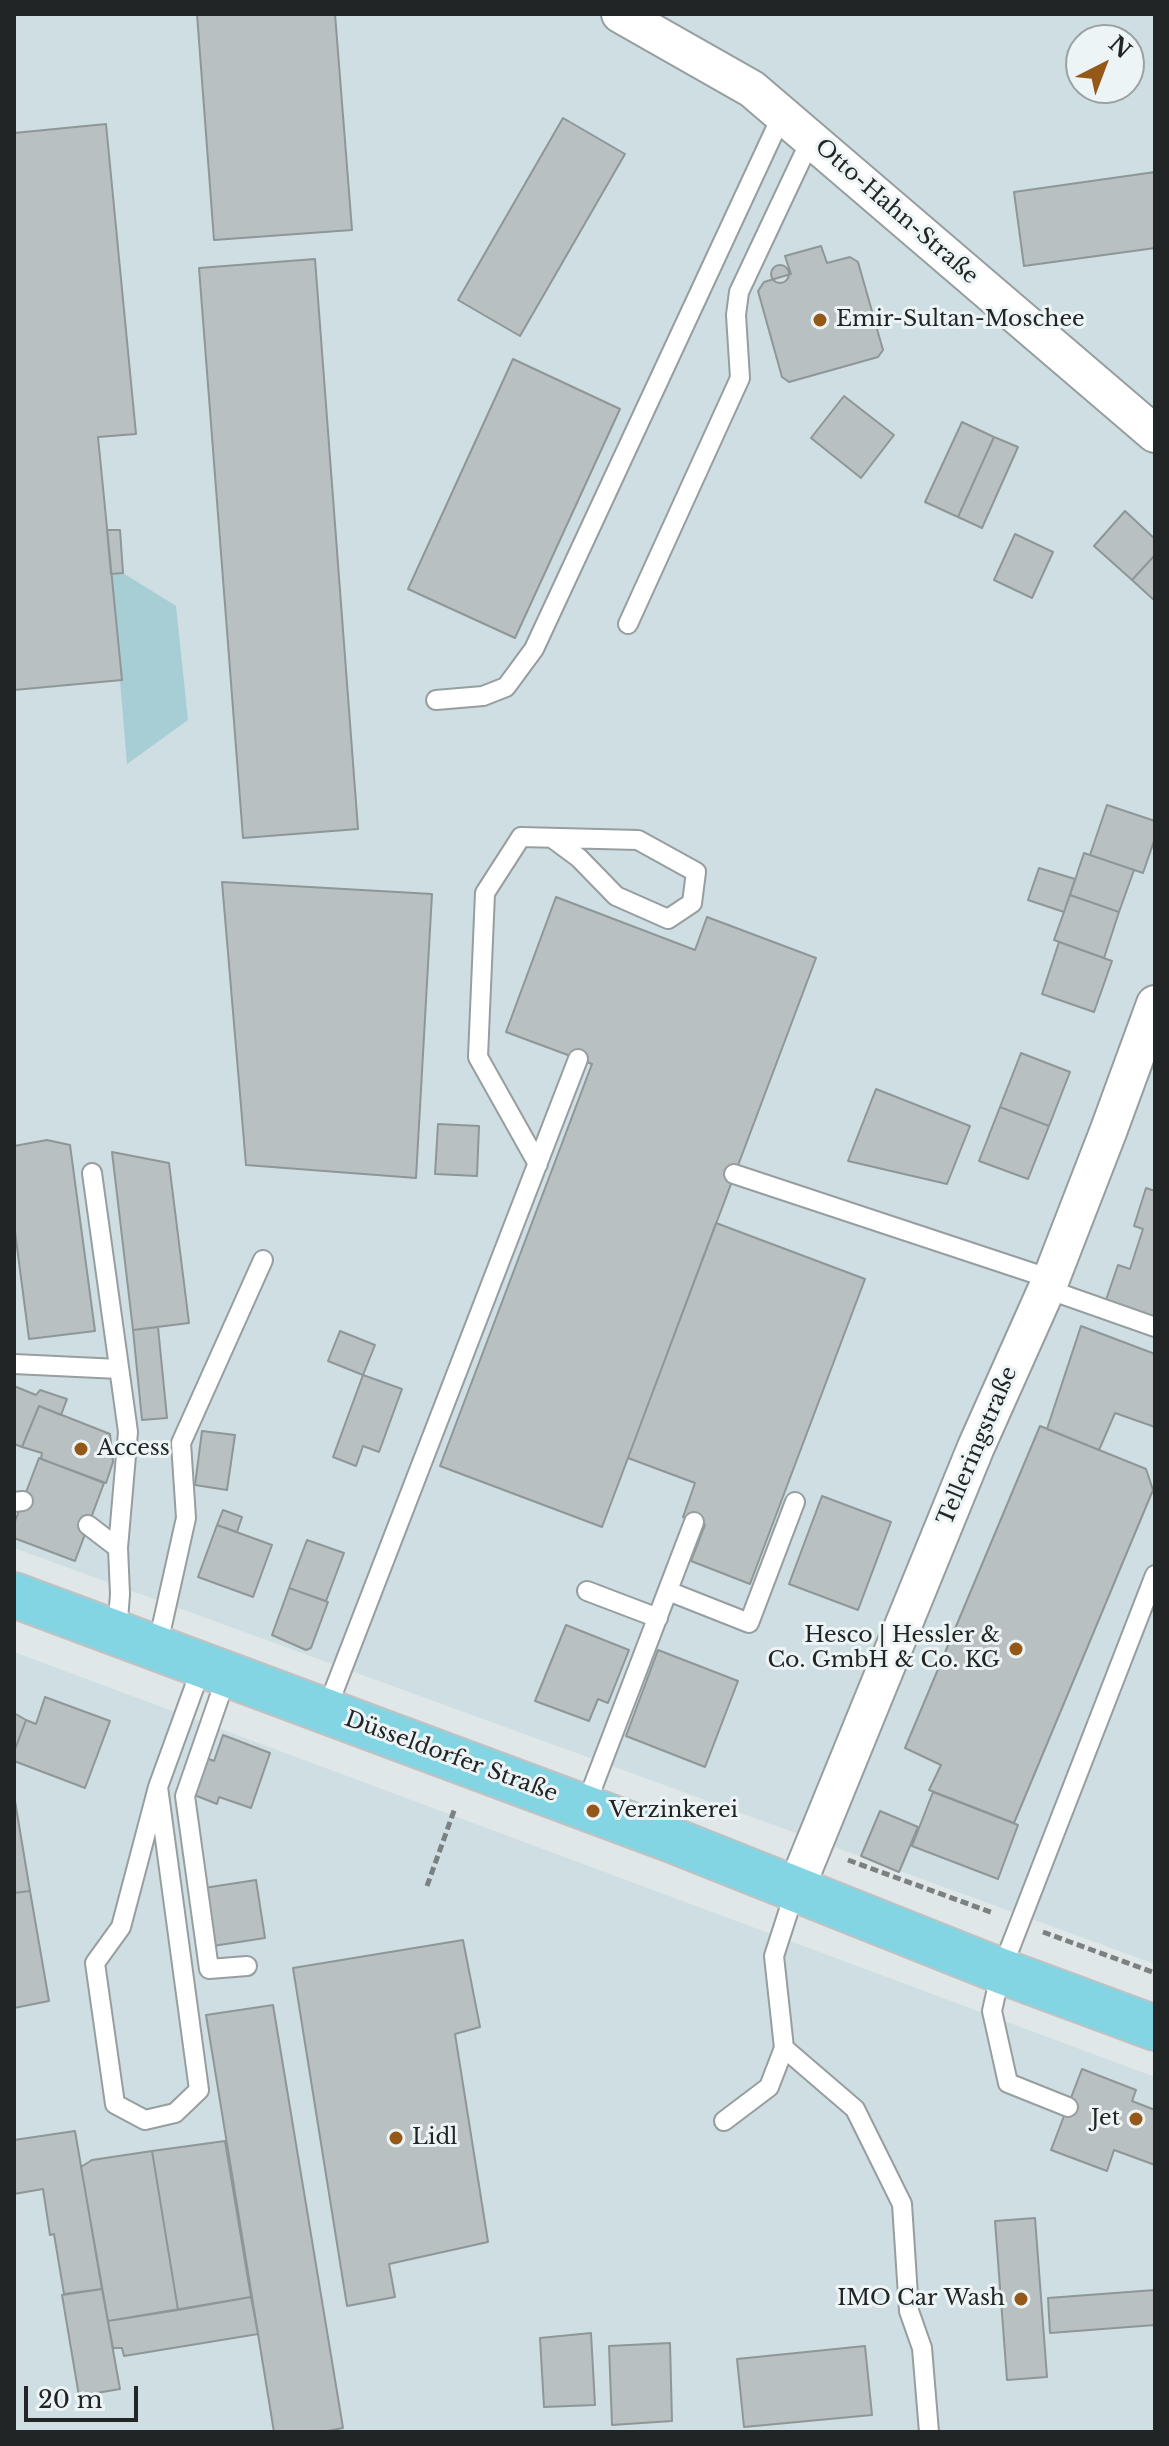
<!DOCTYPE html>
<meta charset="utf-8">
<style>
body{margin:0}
#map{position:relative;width:1169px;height:2446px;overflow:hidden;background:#e0e7e8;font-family:"Libre Baskerville",serif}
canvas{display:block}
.frame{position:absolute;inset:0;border:16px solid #222525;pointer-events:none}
.north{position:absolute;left:1065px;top:24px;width:80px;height:80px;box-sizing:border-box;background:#edf4f6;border:2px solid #9ca1a2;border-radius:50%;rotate:42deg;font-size:22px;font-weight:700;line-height:32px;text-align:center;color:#222525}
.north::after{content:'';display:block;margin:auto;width:28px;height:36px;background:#945918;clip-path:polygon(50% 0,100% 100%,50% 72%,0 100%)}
.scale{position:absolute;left:24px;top:2386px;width:114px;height:36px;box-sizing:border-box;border:4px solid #222525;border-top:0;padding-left:10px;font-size:24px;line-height:28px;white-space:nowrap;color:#222525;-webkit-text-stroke:6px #edf4f6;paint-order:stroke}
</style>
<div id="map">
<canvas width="1169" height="2446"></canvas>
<div class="frame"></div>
<div class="north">N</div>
<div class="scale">20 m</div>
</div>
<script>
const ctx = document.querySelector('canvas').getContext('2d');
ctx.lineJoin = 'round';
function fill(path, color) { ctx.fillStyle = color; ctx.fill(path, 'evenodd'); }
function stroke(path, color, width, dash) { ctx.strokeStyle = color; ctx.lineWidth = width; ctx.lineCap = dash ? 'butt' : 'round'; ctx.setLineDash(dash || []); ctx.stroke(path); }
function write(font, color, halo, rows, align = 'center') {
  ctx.font = font + ' "Libre Baskerville",serif'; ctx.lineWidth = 6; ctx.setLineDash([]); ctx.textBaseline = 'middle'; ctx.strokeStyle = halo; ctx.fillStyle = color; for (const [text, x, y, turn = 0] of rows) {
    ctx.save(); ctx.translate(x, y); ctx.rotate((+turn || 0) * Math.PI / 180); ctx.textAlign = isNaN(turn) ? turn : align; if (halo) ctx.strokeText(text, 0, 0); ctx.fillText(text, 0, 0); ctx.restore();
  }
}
fill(new Path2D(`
 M14,14h1141v1950l-1141,-416zM1081,40h48v48h-48z
 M14,1652l1141,425v355h-1141z`), '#cedee2');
fill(new Path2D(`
 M123,573l53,33 12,114 -61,44 -16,-190z`), '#a7cdd5');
const building = new Path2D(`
 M197,14h138l17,216 -138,10z
 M563,118l62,36 -105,182 -62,-36z
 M106,124l30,310 -38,3 24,243 -108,10v-557z
 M1155,172v76l-131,18 -10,-74z
 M821,246l6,17 23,-6 8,5 25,88 -5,7 -89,25 -7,-5 -24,-86 6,-9 27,-8 -6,-18z
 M315,259l43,570 -115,9 -44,-570z
 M771 274a9 9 0 1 1 18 0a9 9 0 1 1-18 0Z
 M513,359l107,50 -105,229 -107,-49z
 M844,396l50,39 -33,43 -50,-40z
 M962,422l32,15 -36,80 -33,-15z
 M994,437l24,10 -36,81 -24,-11z
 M1125,511l30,28v16l-23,25 -38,-34z
 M107,530h13l3,43 -12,1z
 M1015,534l38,18 -21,46 -38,-18z
 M1155,555v46l-23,-21z
 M1107,805l48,16v17l-12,35 -53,-18z
 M1084,853l50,17 -15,42 -49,-17z
 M1039,868l36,11 -11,33 -36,-12z
 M222,882l210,12 -16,284 -170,-13z
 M1070,895l49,17 -15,46 -50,-18z
 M556,897l139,53 12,-33 109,41 -214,569 -162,-61 152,-402 -86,-32z
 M1059,942l53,19 -18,51 -52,-18z
 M1021,1053l49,19 -21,54 -49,-19z
 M876,1089l94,37 -23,58 -99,-23z
 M1000,1107l49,19 -21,53 -49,-18z
 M438,1124l41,2 -2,50 -42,-2z
 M47,1140l23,5 25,186 -66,8 -15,-115v-78z
 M112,1152l57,11 20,160 -56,7z
 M1146,1188l9,3v128l-49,-19 12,-35 12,4 13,-40 -9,-3z
 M716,1223l149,56 -115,305 -59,-23 14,-36 -22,-8 12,-34 -67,-25z
 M1081,1326l74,28v73l-40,-14 -16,37 -52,-21z
 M158,1327l9,91 -25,2 -9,-90z
 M340,1331l35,14 -12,30 -35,-14z
 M363,1375l39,14 -23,63 -16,-6 -7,20 -23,-9z
 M14,1386l22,9 4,-5 27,9 -6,16 -22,-9 -17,41 -8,-3z
 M39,1406l71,28 3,28 -7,21 -65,-24 1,-6 -20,-6z
 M1040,1426l106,43 7,21 -139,333 -85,-33 12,-25 -36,-17z
 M202,1431l33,4 -8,55 -32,-5z
 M39,1458l65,25 -29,78 -61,-23v-14z
 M822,1496l69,26 -33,88 -69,-26z
 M223,1510l19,7 -5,15 -20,-7z
 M217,1525l55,20 -19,52 -55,-20z
 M307,1540l37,13 -18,48 -37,-13z
 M289,1588l39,14 -17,46 -5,2 -34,-15z
 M566,1625l63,25 -21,53 -10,-4 -9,22 -54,-20z
 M658,1650l80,31 -33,86 -79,-31z
 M45,1697l65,24 -25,67 -71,-27v-9l12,-32 10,4z
 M14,1713l12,7 -12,32z
 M223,1735l47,18 -19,55 -32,-11 -2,7 -25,-10 14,-36 8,3z
 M933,1792l85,33 -20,54 -86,-33z
 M14,1795l16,96 -16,2z
 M880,1811l38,16 -19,45 -38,-16z
 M256,1880l9,58 -52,8 -9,-58z
 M30,1891l19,110 -35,7v-115z
 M463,1940l17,87 -25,7 33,208 -99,22 6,33 -48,9 -54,-338z
 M273,2005l70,423 -21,4h-48l-68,-417z
 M1082,2069l54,21 -4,11 23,9v55l-41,-15 -7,21 -56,-21z
 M75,2131l27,158 -38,5 -10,-60 -4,1 -7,-46 -29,5v-54z
 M225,2141l26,156 -73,13 -26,-159z
 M152,2151l26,159 -70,11 -27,-154 11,-7z
 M1035,2218l12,159 -40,3 -12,-159z
 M102,2289l18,100 -41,7 -17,-101z
 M1155,2290v35l-105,8 -2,-35z
 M251,2297l7,37 -134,22 -2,-8h-9l-5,-27z
 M591,2333l4,72 -51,2 -4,-69z
 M670,2343l2,78 -60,4 -3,-79z
 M865,2346l7,69 -128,12 -7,-68z`);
fill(building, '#b9c0c1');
stroke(building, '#8f9697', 2);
const service = new Path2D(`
 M628,624l112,-246 -4,-63 3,-23 72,-153
 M436,700l47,-4 23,-9 28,-38 248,-534
 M538,1164l-60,-107 7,-164 36,-56 117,3 58,32 -4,31 -24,16 -52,-23 -37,-38 -27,-20
 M92,1173l36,259 -10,116
 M734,1174l317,105
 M1047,1289l108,38
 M14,1364l105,5
 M14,1502l9,-1
 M88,1525l30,23 2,46 -3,39
 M587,1591l71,27
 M668,1591l81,32 46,-121
 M157,1648l29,-130 -5,-75 82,-183
 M227,1675l-42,121 24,173 38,-3
 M326,1711l252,-652
 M158,1787l-37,140 -26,36 20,141 30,16 30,-7 24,-23 -41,-303 44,-121
 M585,1807l109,-285
 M784,2048l71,61 47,95 7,107 13,37 7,84
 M1068,2107l-60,-24 -16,-72 9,-40 154,-396
 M724,2121l45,-34 15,-39 -10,-92 22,-68`);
const minor = new Path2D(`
 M620,14l132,75 403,345
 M796,1888l180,-441 75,-168 57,-147 47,-128`);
const primary = new Path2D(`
 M14,1595l658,245 329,131 154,57`);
stroke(service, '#979e9f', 22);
stroke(minor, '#979e9f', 40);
stroke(primary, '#c1c2c2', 48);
stroke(new Path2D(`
 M848,1860l145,53
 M427,1886l28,-78
 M1043,1932l112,41`), '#7b8080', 5, [8, 4]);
stroke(service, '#fff', 18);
stroke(minor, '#fff', 36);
stroke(primary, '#83d5e3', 44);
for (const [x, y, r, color] of [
 [820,320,8,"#945918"],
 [81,1449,8,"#945918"],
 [1016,1649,8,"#945918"],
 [593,1811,8,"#945918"],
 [1136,2119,8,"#945918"],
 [396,2138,8,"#945918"],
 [1021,2299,8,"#945918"]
]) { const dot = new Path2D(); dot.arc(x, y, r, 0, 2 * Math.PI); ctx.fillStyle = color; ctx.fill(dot); stroke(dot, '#edf4f6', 3); }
write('22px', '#222525', '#edf4f6', [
 ["Otto-Hahn-Straße",896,212,41],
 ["Telleringstraße",978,1446,-67],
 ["Düsseldorfer Straße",451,1757,20]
]);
write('22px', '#222525', '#edf4f6', [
 ["Emir-Sultan-Moschee",836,320],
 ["Access",97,1449],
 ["Hesco | Hessler &",1000,1636,"right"],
 ["Co. GmbH & Co. KG",1000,1661,"right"],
 ["Verzinkerei",609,1811],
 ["Jet",1120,2119,"right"],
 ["Lidl",412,2138],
 ["IMO Car Wash",1005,2299,"right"]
], 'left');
</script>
